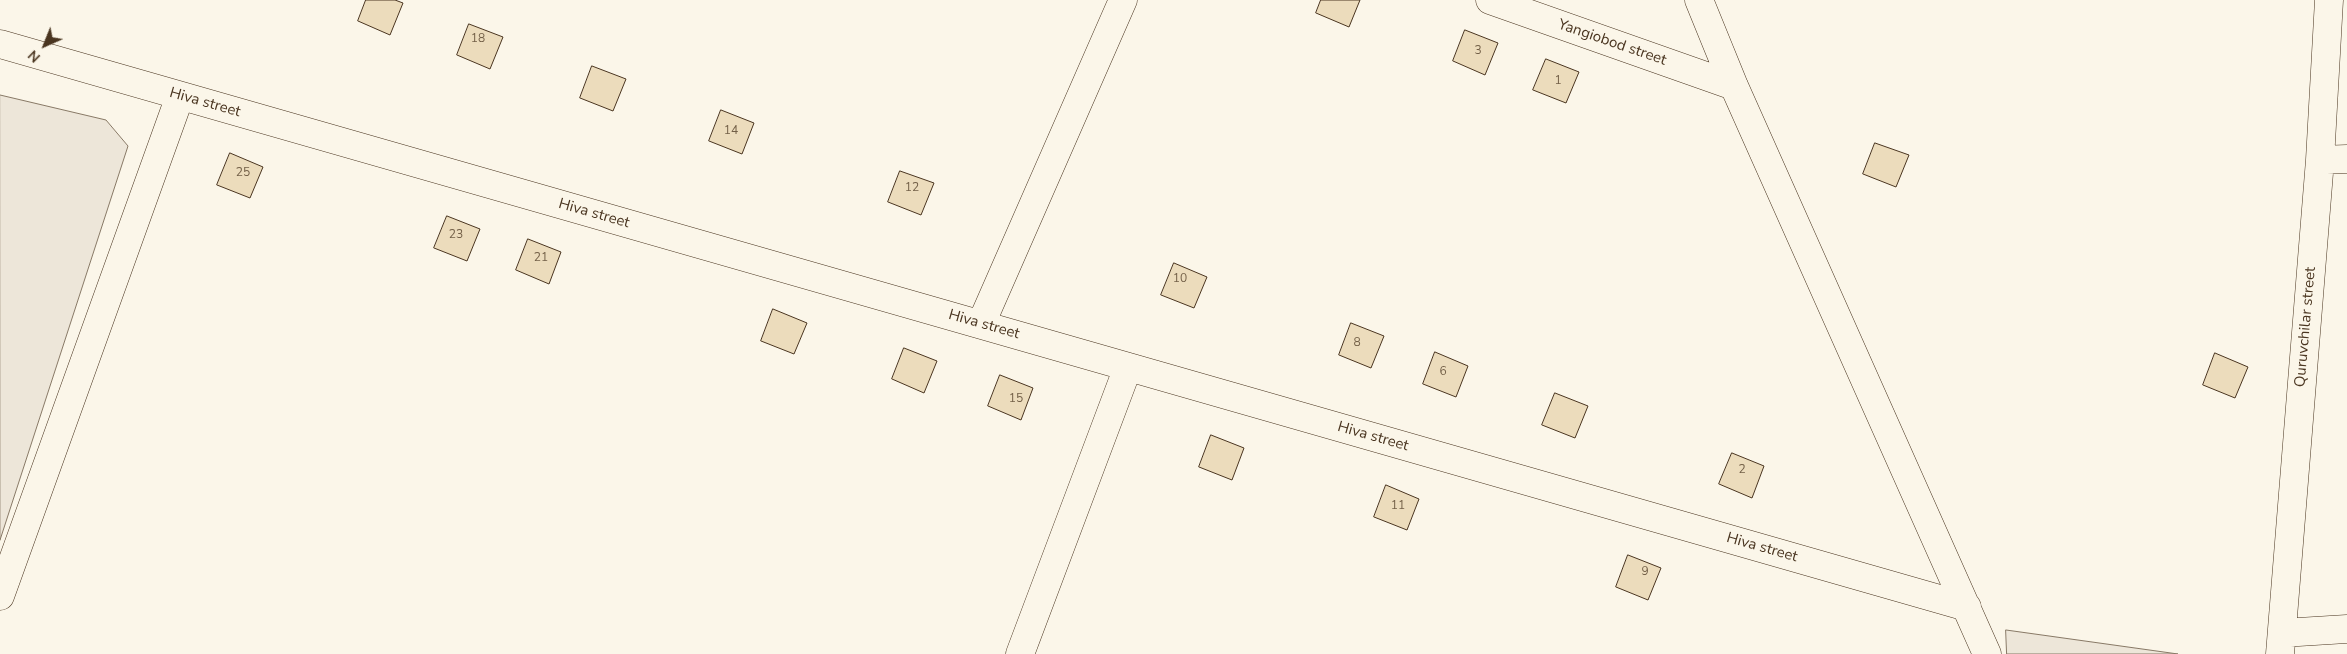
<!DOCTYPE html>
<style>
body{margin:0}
#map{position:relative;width:2347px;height:654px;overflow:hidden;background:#fbf6e9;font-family:"Nunito Sans",sans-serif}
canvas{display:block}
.north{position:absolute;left:20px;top:20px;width:50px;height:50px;-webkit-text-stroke:4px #fbf6e9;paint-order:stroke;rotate:224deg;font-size:14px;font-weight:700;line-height:20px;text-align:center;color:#4a3520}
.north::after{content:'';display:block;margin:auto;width:18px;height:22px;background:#4a3520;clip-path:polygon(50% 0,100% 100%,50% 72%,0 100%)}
</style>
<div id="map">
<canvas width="2347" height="654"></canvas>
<div class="north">N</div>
</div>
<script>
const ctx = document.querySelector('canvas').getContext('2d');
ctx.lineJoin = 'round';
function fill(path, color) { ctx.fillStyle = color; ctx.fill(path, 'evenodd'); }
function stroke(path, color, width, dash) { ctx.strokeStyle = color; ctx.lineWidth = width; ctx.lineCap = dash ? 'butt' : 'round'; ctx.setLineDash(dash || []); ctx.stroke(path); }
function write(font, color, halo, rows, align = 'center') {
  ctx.font = font + ' "Nunito Sans",sans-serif'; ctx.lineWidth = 4; ctx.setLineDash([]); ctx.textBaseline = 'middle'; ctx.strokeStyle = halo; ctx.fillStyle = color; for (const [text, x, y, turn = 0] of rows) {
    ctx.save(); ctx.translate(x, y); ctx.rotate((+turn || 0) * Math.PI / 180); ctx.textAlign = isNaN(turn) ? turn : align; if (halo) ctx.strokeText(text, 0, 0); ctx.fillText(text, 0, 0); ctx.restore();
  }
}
const green = new Path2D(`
 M0,95l106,25 22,26 -128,394z
 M2006,630l172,24h-171z`);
fill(green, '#ede6d9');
stroke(green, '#887966', 1);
const building = new Path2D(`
 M366,0h29l8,3 -13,32 -32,-14z
 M1321,0h39l-11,27 -33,-14z
 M469,24l34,13 -13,32 -33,-14z
 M1465,30l33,13 -13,32 -32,-14z
 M1546,59l33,13 -13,31 -33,-13z
 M592,66l34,13 -13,32 -33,-13z
 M721,110l33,13 -12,31 -33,-13z
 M1875,143l34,12 -13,32 -33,-13z
 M230,153l33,14 -13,31 -33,-13z
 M900,171l34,12 -13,32 -33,-13z
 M447,216l33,13 -13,32 -33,-13z
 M528,239l33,13 -12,32 -33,-14z
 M1174,263l33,14 -13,31 -33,-13z
 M773,309l34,14 -13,31 -33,-13z
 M1351,323l33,13 -13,32 -32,-13z
 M904,348l33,13 -13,32 -32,-14z
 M1435,352l33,14 -12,31 -33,-13z
 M2215,353l33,14 -13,31 -32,-13z
 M1000,375l33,13 -12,32 -33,-14z
 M1555,393l33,13 -13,32 -33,-13z
 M1211,435l33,13 -12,32 -33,-13z
 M1732,453l32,13 -12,32 -33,-14z
 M1386,485l33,14 -12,31 -33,-13z
 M1628,555l33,13 -13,32 -32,-13z`);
fill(building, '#ecdcbc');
stroke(building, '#4a3520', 1);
const minor = new Path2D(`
 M1490,0l244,86
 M1699,0l35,86 253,568
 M0,44l1967,563
 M2320,160l27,-1
 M981,324l142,-324
 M0,596l180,-500
 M2282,633l65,-4
 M1020,654l108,-287
 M2280,654l40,-494 9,-160`);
stroke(minor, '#4a3520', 29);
stroke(minor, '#fbf6e9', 28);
write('12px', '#725f47', null, [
 ["18",478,39],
 ["3",1478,51],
 ["1",1558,81],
 ["14",731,131],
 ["25",243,173],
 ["12",912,188],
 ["23",456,235],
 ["21",541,258],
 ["10",1180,279],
 ["8",1357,343],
 ["6",1443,372],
 ["15",1016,399],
 ["2",1742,470],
 ["11",1398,506],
 ["9",1645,572]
]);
write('15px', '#4a3520', '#fbf6e9', [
 ["Yangiobod street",1612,43,19],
 ["Hiva street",205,103,16],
 ["Hiva street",594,214,16],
 ["Hiva street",984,325,16],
 ["Quruvchilar street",2306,327,-85],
 ["Hiva street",1373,437,16],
 ["Hiva street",1762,548,16]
]);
</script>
